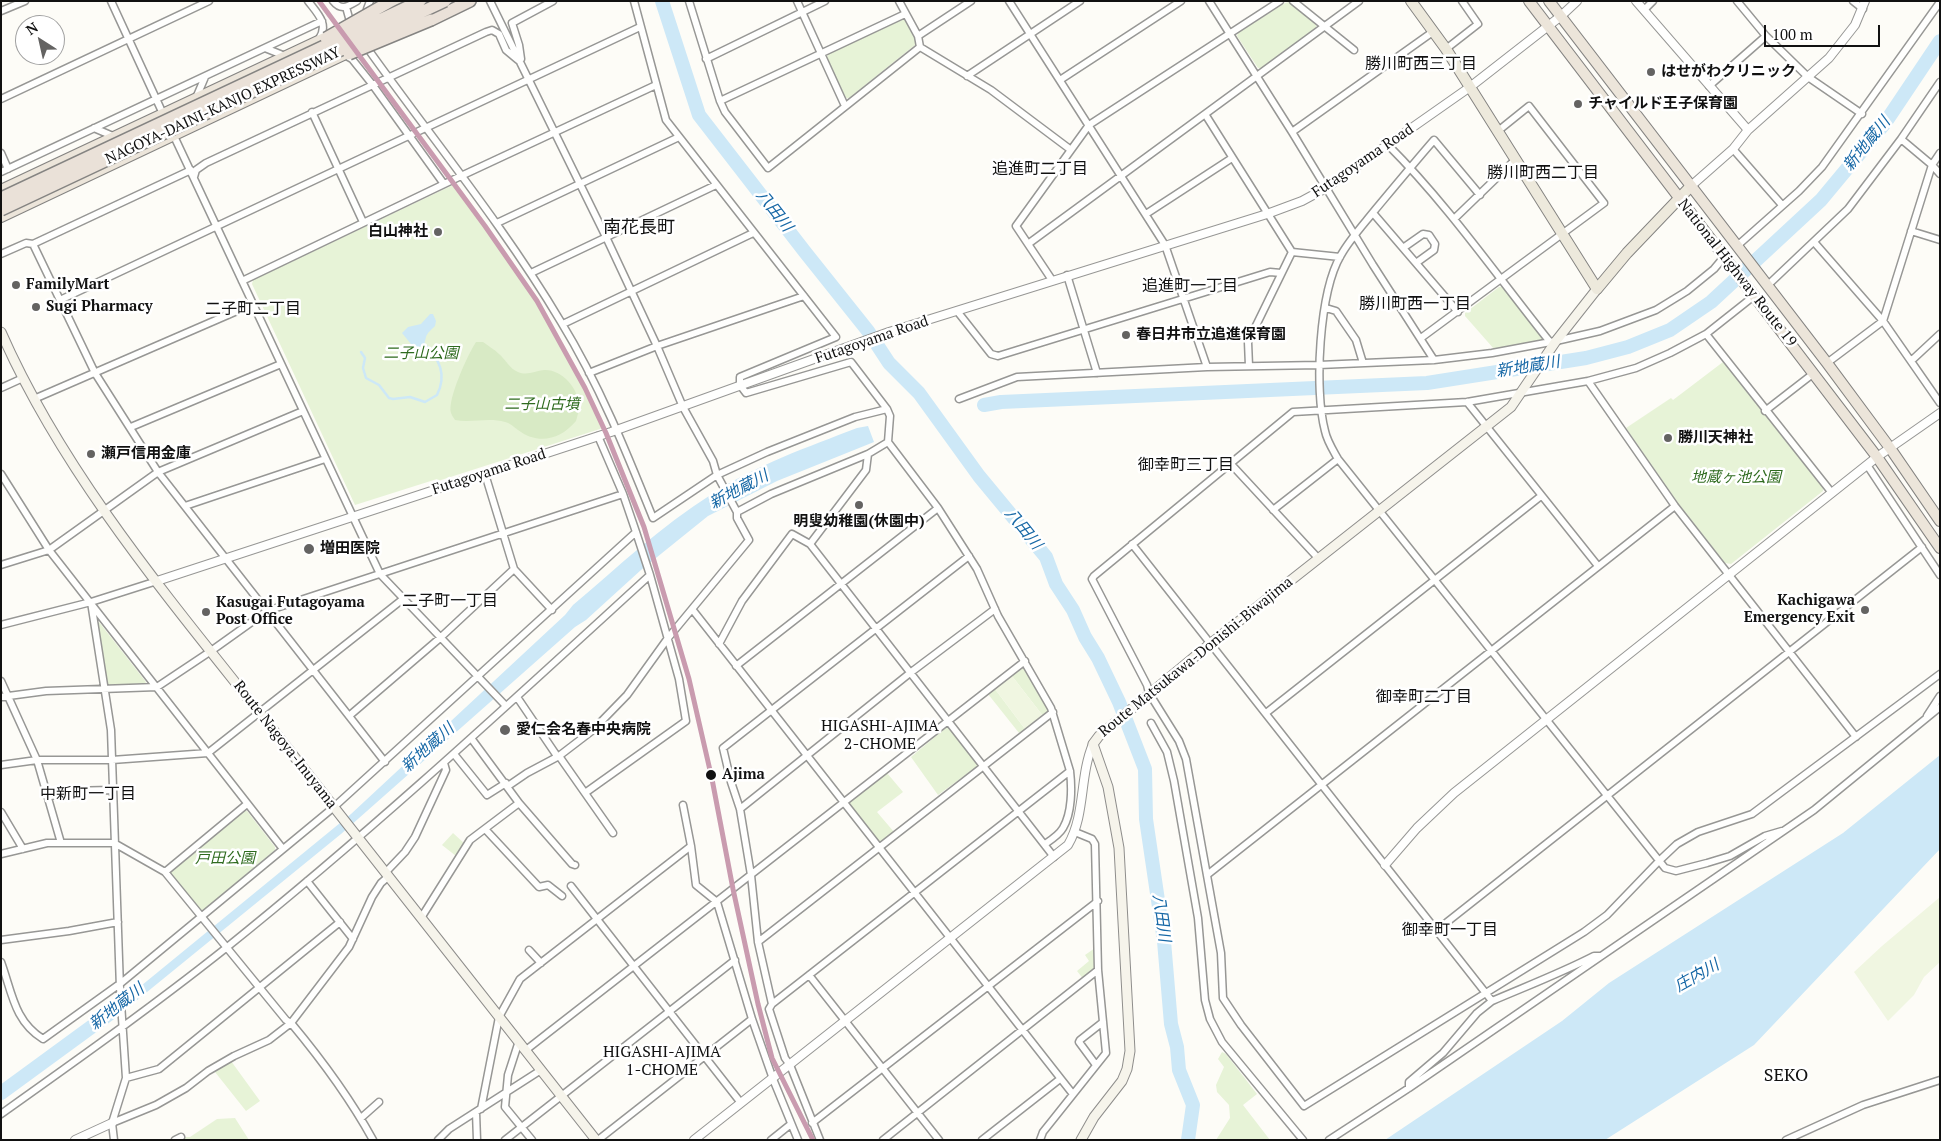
<!DOCTYPE html>
<meta charset="utf-8">
<style>
body{margin:0}
#map{position:relative;width:1941px;height:1141px;overflow:hidden;background:#fdfcf7;font-family:"PT Serif",serif}
canvas{display:block}
.frame{position:absolute;inset:0;border:2px solid #111;pointer-events:none}
.north{position:absolute;left:15px;top:15px;width:50px;height:50px;box-sizing:border-box;background:#fff;border:1px solid #a0a0a0;border-radius:50%;rotate:325deg;font-size:14px;font-weight:700;line-height:20px;text-align:center;color:#111}
.north::after{content:'';display:block;margin:auto;width:18px;height:22px;background:#646362;clip-path:polygon(50% 0,100% 100%,50% 72%,0 100%)}
.scale{position:absolute;left:1764px;top:25px;width:116px;height:22px;box-sizing:border-box;border:2px solid #111;border-top:0;padding-left:6px;font-size:15px;line-height:18px;white-space:nowrap;color:#111;-webkit-text-stroke:4px #fff;paint-order:stroke}
</style>
<div id="map">
<canvas width="1941" height="1141"></canvas>
<div class="frame"></div>
<div class="north">N</div>
<div class="scale">100 m</div>
</div>
<script>
const ctx = document.querySelector('canvas').getContext('2d');
ctx.lineJoin = 'round';
function fill(path, color) { ctx.fillStyle = color; ctx.fill(path, 'evenodd'); }
function stroke(path, color, width, dash) { ctx.strokeStyle = color; ctx.lineWidth = width; ctx.lineCap = dash ? 'butt' : 'round'; ctx.setLineDash(dash || []); ctx.stroke(path); }
function write(font, color, halo, rows, align = 'center') {
  ctx.font = font + ' "PT Serif","Noto Sans JP",serif'; ctx.lineWidth = 5; ctx.setLineDash([]); ctx.textBaseline = 'middle'; ctx.strokeStyle = halo; ctx.fillStyle = color; for (const [text, x, y, turn = 0] of rows) {
    ctx.save(); ctx.translate(x, y); ctx.rotate((+turn || 0) * Math.PI / 180); ctx.textAlign = isNaN(turn) ? turn : align; if (halo) ctx.strokeText(text, 0, 0); ctx.fillText(text, 0, 0); ctx.restore();
  }
}
fill(new Path2D(`
 M1289,2l27,23v3l-55,40h-3l-21,-32 1,-3 47,-30z
 M902,20h3l11,21 -1,4 -66,53h-3l-19,-40 1,-4z
 M453,185c28,38 56,75 81,115 25,41 48,84 69,128l-165,53 -1,-2 -82,26 -103,-221 1,-4z
 M1499,287h3l41,52 -1,2 -48,8 -29,-33v-3z
 M1723,362l100,126v3l-92,73 -6,-1 -47,-60 -52,-75 45,-30 2,2z
 M99,622l47,60 -2,3h-35l-3,-2 -9,-59z
 M1022,669h4l22,39 -1,4 -4,4 -31,-40z
 M995,689l30,40 -6,4 -31,-39z
 M948,726l31,39 -41,30 -27,-38z
 M887,773l16,19 -26,20 17,20 -12,9h-4l-29,-37 2,-3z
 M244,811h3l28,36v3l-74,62 -30,-37v-4z
 M453,833l12,11 -9,12 -14,-11z
 M1095,948l2,22 -13,10 -7,-9 12,-10 -4,-6z
 M1222,1052l4,2 31,40 -14,11 27,35h-54l14,-22 -1,-13 -12,-13 -1,-7 8,-18 -6,-8z
 M231,1061l29,40 -14,10 -31,-39z
 M235,1118l14,22h-64v-3h5l27,-18z`), '#e7f3d7');
fill(new Path2D(`
 M476,342h7c5,4 11,7 16,12 6,5 11,15 19,18 9,4 17,-1 26,-2 18,-1 35,19 35,36 0,5 -2,11 -3,15 -16,19 -38,24 -58,9 -4,-3 -8,-7 -13,-8 -16,-5 -33,1 -50,-2 -1,-2 -3,-4 -4,-7 -4,-13 17,-59 25,-71z`), '#d8eac5');
fill(new Path2D(`
 M1012,676l31,40 -18,13 -30,-40z
 M1940,897v65l-16,15 -10,18 -26,26 -34,-49 28,-26z`), '#f0f6e1');
fill(new Path2D(`
 M430,314h3l3,7 -1,5c-3,3 -8,7 -9,11 -2,8 -2,11 -11,12l-13,-16 6,-6 13,-3z
 M868,426l6,16 -97,39 -69,35 -67,54 -55,50 -11,7 -234,207 -205,167 -30,15 19,-17 226,-185 214,-199 8,-10c45,-38 88,-79 139,-111 44,-29 96,-47 145,-66z
 M1940,755v94l-186,196 -149,95h-220l177,-119 47,-38 234,-150z`), '#cde8f7');
stroke(new Path2D(`
 M361,352l4,6 -2,10 3,10 13,7 10,13 4,1 17,-2 15,5 12,-7c10,-20 3,-36 -13,-51`), '#cde8f7', 2.5);
stroke(new Path2D(`
 M662,1l37,114 106,137 63,79 21,32 30,30 60,83 67,81 10,27 17,26 12,27 13,21 21,44 26,67 1,50 18,122 7,83 6,23 2,23 14,35 -5,35
 M984,405l17,-3 426,-19 159,-25 42,-11 42,-17 41,-28 110,-102 64,-77 55,-82
 M1,1093l119,-87`), '#cde8f7', 14);
const minor = new Path2D(`
 M111,1l53,115
 M308,1c10,13 21,23 11,38
 M333,1c8,10 14,6 24,0
 M490,1l116,236 51,109 26,61 30,54 4,14 20,37v6l12,22 -81,98 -41,57 -34,35 -34,26 -32,17 -19,13
 M634,1l32,119 170,217 -96,40v8l6,8 105,-31 36,47 3,7 -2,26
 M689,1l31,100 5,11 43,56 152,-121 71,43 80,60
 M797,1l48,105
 M899,1l19,35 2,11
 M1009,1l156,244 42,122
 M1209,1l83,131 81,133 61,95
 M1293,1l61,49
 M1737,1l29,35 42,41 54,37
 M1853,1l10,8
 M346,7l5,18
 M367,9l3,-8
 M1644,10l9,-9
 M1,11l24,-10
 M918,36l53,-35
 M368,44v5c65,91 136,177 193,273 38,62 65,129 92,196l64,-43 50,-23 88,-35 32,-8
 M265,48l20,8
 M1446,49l32,-25 -16,-23
 M345,55l7,4 20,25 72,100
 M521,59l-2,-14 -7,-22 41,-22
 M706,59l119,-58
 M967,76l113,-75
 M1060,80l121,-79
 M1709,86l57,-50
 M196,98l9,-21
 M1,99l208,-98
 M720,101l185,-87
 M312,112l51,110
 M1205,114l87,138
 M94,128l21,9
 M1292,132l142,-101
 M173,134l207,440 126,132
 M1901,139l31,26 8,9
 M1388,145c60,60 109,131 162,197
 M1733,149l49,56
 M1,153l7,16
 M1,172l321,-151
 M194,177l2,-7 10,-7 280,-131 6,-2 7,4 7,16 12,10
 M1480,195l-46,-55c-20,23 -39,46 -59,70 -12,15 -25,29 -34,45 -22,37 -27,135 -16,176 2,10 8,19 13,28l327,409 11,3 31,-8 23,-7 35,-20 17,-5
 M1373,213l85,99
 M1146,214l86,-56
 M1454,219l62,-60
 M497,223l182,-86
 M1911,231l29,9
 M1814,242l69,79 57,82
 M33,244l62,129 63,99 227,290
 M1028,244l331,-243
 M1737,246l62,-55 23,-24 118,-165
 M1403,248l20,-14 6,1 6,9 -1,6 -18,13
 M1,254l25,-11 7,1 158,-74
 M531,273l185,-88
 M1067,275l30,98
 M1052,280l-36,-54 73,-101 191,-124
 M242,281l219,-105 195,-91
 M1768,285l80,-76 53,-70 39,-57
 M1754,296l-48,38 -36,19 -34,15 -48,13 -121,21 -174,10 -199,164 -2,3 55,106 2,8 30,48 7,18 35,194 2,45 18,27 63,81 280,-174 23,-17 52,-54 18,-17 21,-12 54,-18 188,-140
 M60,300l580,-273
 M1326,308l10,3 20,29 7,23
 M957,311l34,43 7,2 272,-84 11,1
 M563,324l190,-91
 M1706,334l126,159
 M1421,338l183,-135 -75,-97 -31,25
 M1911,361l29,-27
 M1827,363l56,-42 49,-156 8,-12
 M1249,366l-1,-24 44,-90 48,5
 M589,373l68,-27 147,-50
 M1588,381l87,125 181,231
 M1,388l22,-10
 M34,399l219,-95
 M959,399l58,-22 190,-10 112,-2 115,-5 58,-7 64,-12 44,-10 56,-21 31,-19 27,-22 10,-12
 M1467,402l131,164
 M1765,411l49,-38
 M131,427l150,-63
 M1230,463l88,95
 M1867,465l73,110
 M1,474l48,76 234,299
 M185,506l140,-47
 M1273,510l65,-51
 M737,512l34,-18 97,-40 20,-12 50,66 39,61 21,47 53,92 19,63c2,17 2,42 -7,57 -4,7 -12,12 -18,16
 M636,532l14,43
 M810,544l244,313
 M1132,544l360,457c35,-15 69,-28 102,-45h6
 M1,565l48,-15 109,-78 145,-61
 M514,569l38,41
 M91,602l20,128 9,258 6,90 -14,45 2,17
 M692,609l380,484
 M1,625l90,-23 66,-21
 M719,644l23,-43 50,-67 18,10 56,-74 2,-16
 M736,666l202,-158
 M1,681l36,79 24,83
 M1,697l45,-6 111,-4 54,-36 56,-40 356,-117
 M517,697l40,59
 M1266,713l275,-217
 M349,716l91,-78 74,-69 -29,-95
 M1927,716l13,-20
 M1151,723l16,29 7,29 24,137 7,82 5,19 12,23 81,98
 M454,754l33,41 19,-12
 M559,756l54,77
 M1,765l36,-5h75l96,-7 195,-154
 M48,797l19,-6 45,-1
 M519,803l53,61 3,1
 M683,805l8,41 5,39 21,17 35,117 21,60 25,61
 M740,809l170,-136 85,-64
 M1,812l22,37
 M485,829l54,58 9,-2 14,11
 M1,854l46,-11h67l51,29 121,148 5,3c30,36 59,75 82,117
 M165,872l82,-68
 M386,872l19,-20 10,-15 31,-67 -2,-7
 M1207,875l468,-369
 M307,881l46,58
 M571,886l170,217
 M421,918l49,-78 49,-37 -48,-65
 M1437,930l485,-383
 M1,940l68,-9 49,-9
 M758,942l295,-230
 M529,950l12,13
 M1,962c11,30 13,59 42,77l78,-56 213,-176 302,-275 -13,-38 -25,-58
 M809,975l130,165
 M772,1004l298,-233
 M519,1041l-11,34 -3,32 27,33
 M526,1050l499,-389
 M1096,1065l-17,-23 1,-2 23,-18
 M126,1078l33,-9 181,-147
 M1409,1088v-6l34,-29 34,-40 15,-12
 M481,1109l18,-92 21,-38 171,-133
 M476,1112l1,28
 M1,1114c76,-54 152,-108 225,-166 147,-118 285,-246 424,-373l29,104 7,42 -101,72
 M361,1118l18,-16
 M112,1123l44,-18 30,-17 22,-17 26,-15 35,-16 22,-17 58,-76 23,-50 9,-14 8,-7
 M812,1123l286,-222
 M175,1140l6,-3
 M438,1140l11,-11 92,-59
 M505,1140l230,-180
 M598,1140l154,-121
 M771,1140l20,-16
 M820,1140l-30,-75 -5,-7 -16,-49 3,-5 -14,-62 -7,-67 -11,-66 -9,-27 -8,-34 246,-192
 M883,1140l215,-170
 M982,1140l78,-61
 M1040,1140l3,-8 63,-79 -8,-83 -3,-126 -3,-5 -17,-7
 M1329,1140l80,-52 405,-278 126,-103
 M1786,1140l77,-35 77,-25`);
const tertiary = new Path2D(`
 M1636,1l112,129
 M1691,186l42,-37 15,-19 81,-72 26,-33 10,-24
 M157,581l454,-149 278,-100 378,-118 35,-13 24,-13 144,-101 91,-71 16,-15
 M1385,865l32,-37 37,-35 423,-336 63,-44
 M75,1140l37,-17
 M694,1140l374,-295c18,-31 11,-68 25,-101`);
const secondary = new Path2D(`
 M1,332c64,146 175,275 273,399 108,136 214,273 322,409
 M1081,1140l13,-23 28,-36 5,-12 3,-18 -11,-203 -11,-61 -15,-43 6,-8 111,-92 301,-237 45,-66 41,-52`);
const primary = new Path2D(`
 M1411,1l35,48 151,240 30,-36 64,-67`);
const trunk = new Path2D(`
 M1529,1l348,456 63,91
 M1549,1l278,362 63,85 50,73
 M384,9l18,-8
 M1,190l332,-156
 M1,217l355,-168`);
const motorway = new Path2D(`
 M431,20l39,-19`);
stroke(minor, '#979795', 9);
stroke(tertiary, '#979795', 10);
stroke(secondary, '#8e8d8b', 11);
stroke(primary, '#858482', 12);
stroke(trunk, '#858482', 12);
stroke(motorway, '#858482', 14);
stroke(minor, '#fffffe', 6);
stroke(tertiary, '#fffffe', 8);
stroke(secondary, '#f6f4eb', 9);
stroke(primary, '#ede9dc', 10);
stroke(trunk, '#ece5da', 10);
stroke(motorway, '#eae1d8', 11);
const motorwayBridge = new Path2D(`
 M326,38l65,-37
 M349,54l82,-34
 M1,198l419,-197
 M1,210l444,-209`);
stroke(motorwayBridge, '#858482', 14, []);
stroke(motorwayBridge, '#eae1d8', 11);
stroke(new Path2D(`
 M319,1l166,225 52,75 48,87 21,45 38,94 45,152 23,100 21,110 25,115 14,54 41,82`), '#c99baf', 5);
for (const [x, y, r, color] of [
 [1651,72,5,"#646362"],
 [1578,104,5,"#646362"],
 [438,232,5,"#646362"],
 [16,285,5,"#646362"],
 [36,307,5,"#646362"],
 [1126,335,5,"#646362"],
 [1668,438,5,"#646362"],
 [91,454,5,"#646362"],
 [859,505,5,"#646362"],
 [309,549,6,"#646362"],
 [1865,610,5,"#646362"],
 [206,612,5,"#646362"],
 [505,730,6,"#646362"],
 [711,775,6,"#111"]
]) { const dot = new Path2D(); dot.arc(x, y, r, 0, 2 * Math.PI); ctx.fillStyle = color; ctx.fill(dot); stroke(dot, '#fff', 2); }
write('bold 15px', '#111', '#fff', [
 ["はせがわクリニック",1661,72],
 ["チャイルド王子保育園",1588,104],
 ["白山神社",428,232,"right"],
 ["FamilyMart",26,285],
 ["Sugi Pharmacy",46,307],
 ["春日井市立追進保育園",1136,335],
 ["勝川天神社",1678,438],
 ["瀬戸信用金庫",101,454],
 ["明叟幼稚園(休園中)",859,522,"center"],
 ["増田医院",320,549],
 ["Kachigawa",1855,601,"right"],
 ["Emergency Exit",1855,618,"right"],
 ["Kasugai Futagoyama",216,603],
 ["Post Office",216,620],
 ["愛仁会名春中央病院",516,730]
], 'left');
write('15px', '#111', '#fff', [
 ["NAGOYA-DAINI-KANJO EXPRESSWAY",223,106,-25],
 ["Futagoyama Road",1363,161,-34],
 ["National Highway Route 19",1737,273,52],
 ["Futagoyama Road",872,340,-19],
 ["Futagoyama Road",489,472,-18],
 ["Route Matsukawa-Donishi-Biwajima",1196,657,-39],
 ["Route Nagoya-Inuyama",285,745,52]
]);
write('italic 15px', '#2f6b1f', '#fff', [
 ["二子山公園",421,354],
 ["二子山古墳",542,405],
 ["地蔵ヶ池公園",1736,478],
 ["戸田公園",225,859]
]);
write('bold 15px', '#111', '#fff', [
 ["Ajima",722,775]
], 'left');
write('16px', '#111', '#fff', [
 ["勝川町西三丁目",1421,64],
 ["追進町二丁目",1040,169],
 ["勝川町西二丁目",1543,173],
 ["追進町一丁目",1190,286],
 ["勝川町西一丁目",1415,304],
 ["二子町二丁目",253,309],
 ["御幸町三丁目",1186,465],
 ["二子町一丁目",450,601],
 ["御幸町二丁目",1424,697],
 ["HIGASHI-AJIMA",880,726],
 ["2-CHOME",880,744],
 ["中新町一丁目",88,794],
 ["御幸町一丁目",1450,930],
 ["HIGASHI-AJIMA",662,1052],
 ["1-CHOME",662,1070]
]);
write('italic 16px', '#1768a6', '#fff', [
 ["新地蔵川",1867,144,-51],
 ["八田川",774,211,52],
 ["新地蔵川",1528,367,-9],
 ["新地蔵川",739,490,-28],
 ["八田川",1023,529,51],
 ["新地蔵川",428,748,-42],
 ["八田川",1161,918,82],
 ["庄内川",1697,976,-30],
 ["新地蔵川",117,1007,-38]
]);
write('18px', '#111', '#fff', [
 ["南花長町",639,228],
 ["SEKO",1786,1076]
]);
</script>
